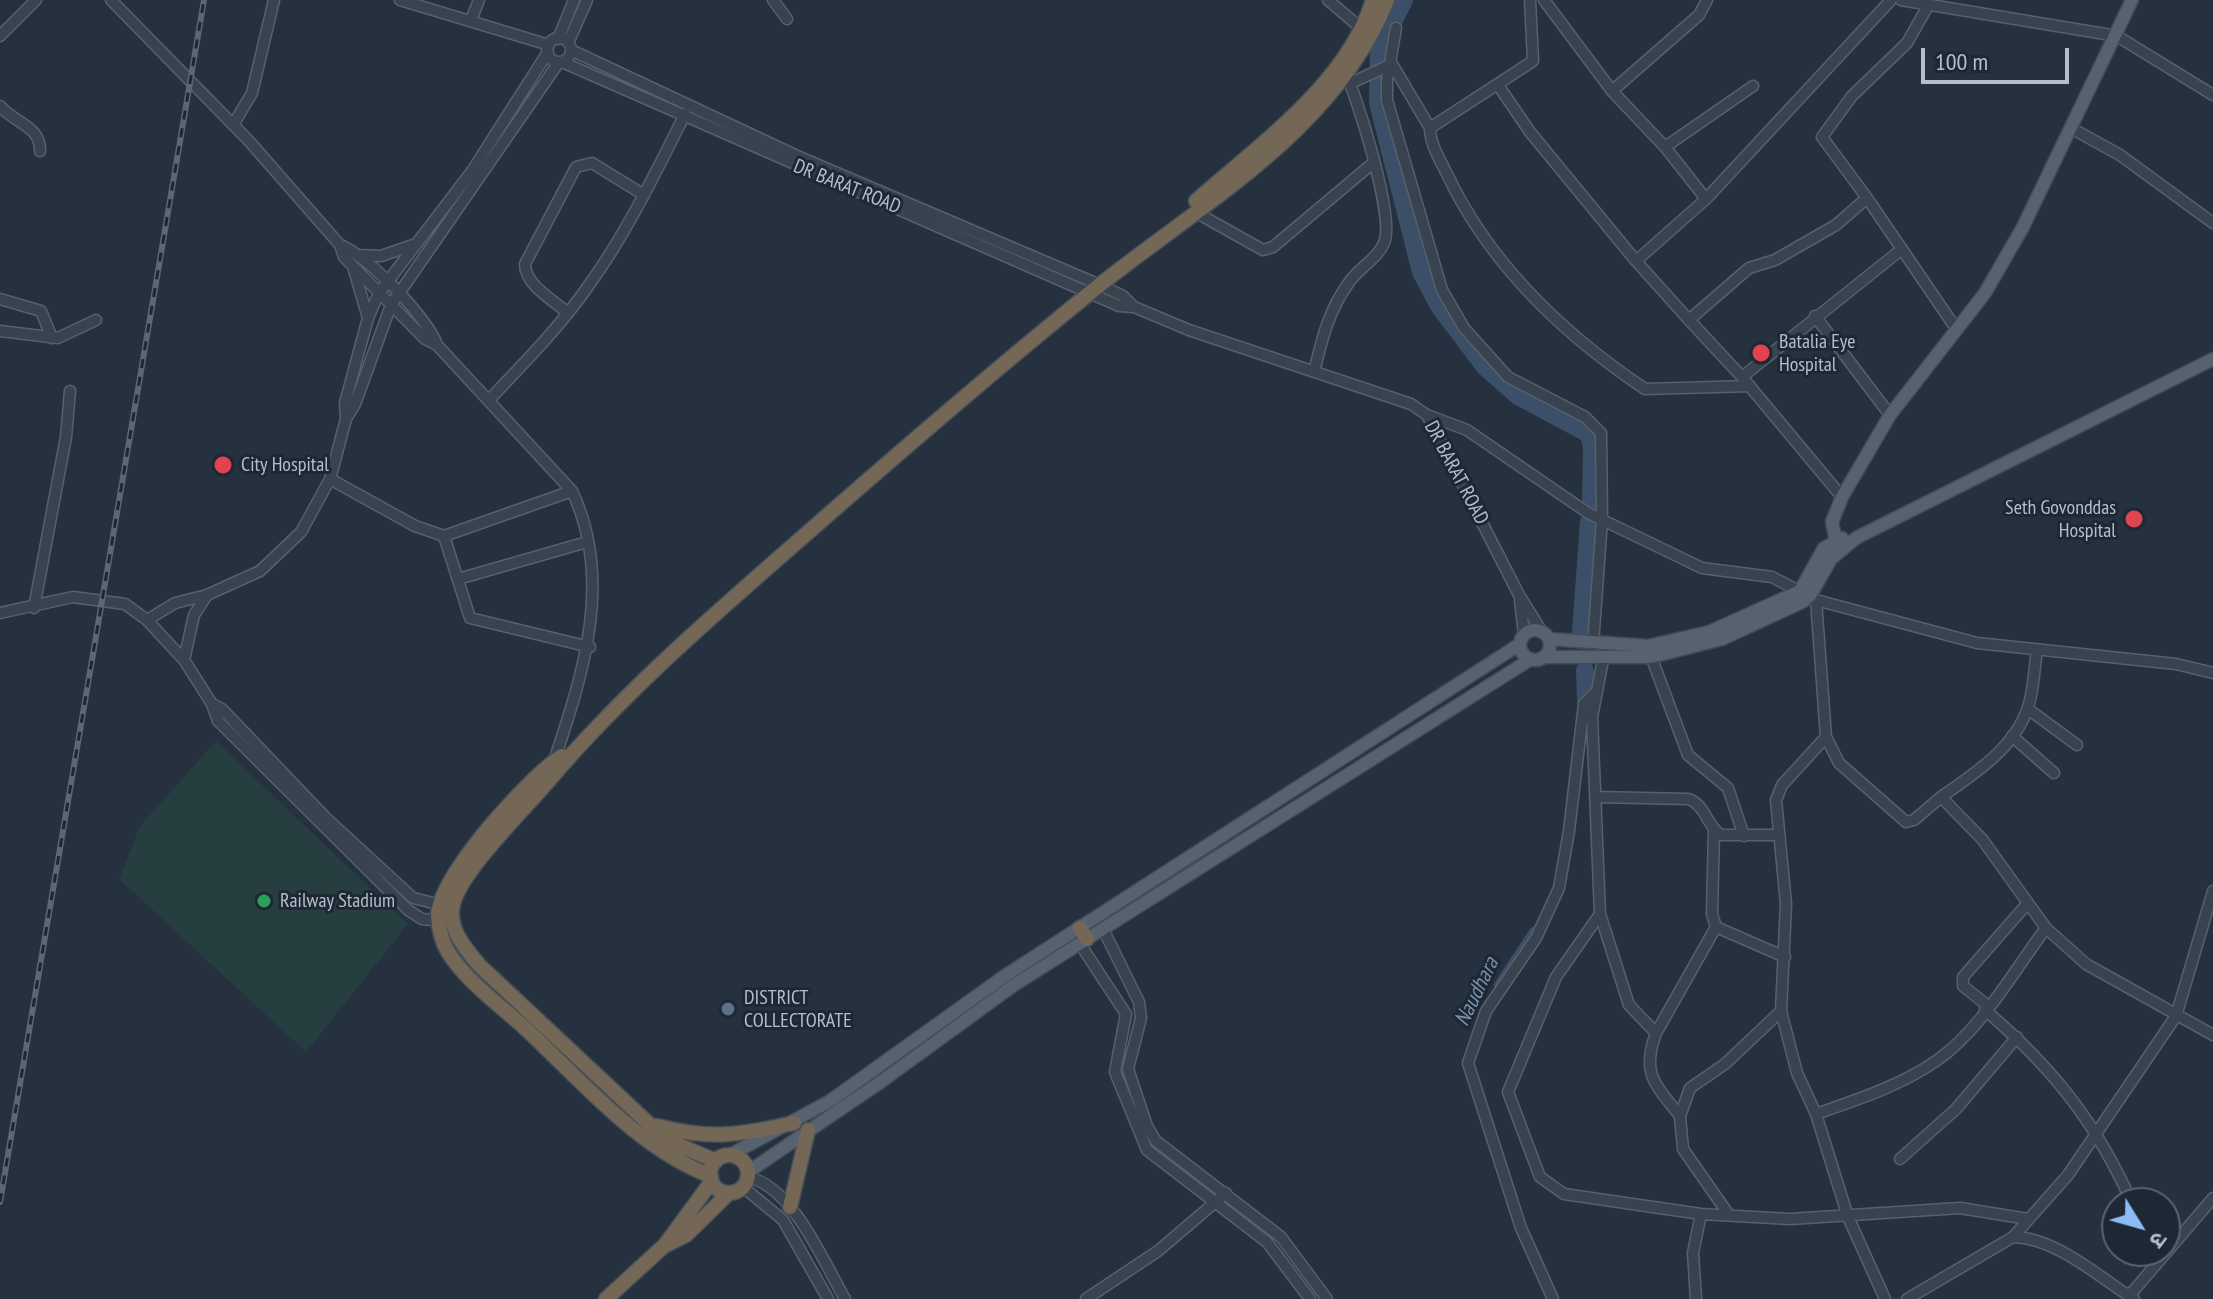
<!DOCTYPE html>
<meta charset="utf-8">
<style>
body{margin:0}
#map{position:relative;width:2213px;height:1299px;overflow:hidden;background:#25313f;font-family:"PT Sans Narrow","Noto Sans Devanagari",sans-serif}
canvas{display:block}
.north{position:absolute;left:2101px;top:1187px;width:80px;height:80px;box-sizing:border-box;background:#1e2834;border:2px solid #5a6470;border-radius:50%;rotate:127deg;font-size:22px;font-weight:700;line-height:32px;text-align:center;color:#b5bec9}
.north::after{content:'';display:block;margin:auto;width:28px;height:36px;background:#8cbcf7;clip-path:polygon(50% 0,100% 100%,50% 72%,0 100%)}
.scale{position:absolute;left:1921px;top:48px;width:148px;height:36px;box-sizing:border-box;border:4px solid #b5bec9;border-top:0;padding-left:10px;font-size:24px;line-height:28px;white-space:nowrap;color:#b5bec9;-webkit-text-stroke:6px #1e2834;paint-order:stroke}
</style>
<div id="map">
<canvas width="2213" height="1299"></canvas>
<div class="north">उ</div>
<div class="scale">100 m</div>
</div>
<script>
const ctx = document.querySelector('canvas').getContext('2d');
ctx.lineJoin = 'round';
function fill(path, color) { ctx.fillStyle = color; ctx.fill(path, 'evenodd'); }
function stroke(path, color, width, dash) { ctx.strokeStyle = color; ctx.lineWidth = width; ctx.lineCap = dash ? 'butt' : 'round'; ctx.setLineDash(dash || []); ctx.stroke(path); }
function write(font, color, halo, rows, align = 'center') {
  ctx.font = font + ' "PT Sans Narrow",sans-serif'; ctx.lineWidth = 6; ctx.setLineDash([]); ctx.textBaseline = 'middle'; ctx.strokeStyle = halo; ctx.fillStyle = color; for (const [text, x, y, turn = 0] of rows) {
    ctx.save(); ctx.translate(x, y); ctx.rotate((+turn || 0) * Math.PI / 180); ctx.textAlign = isNaN(turn) ? turn : align; if (halo) ctx.strokeText(text, 0, 0); ctx.fillText(text, 0, 0); ctx.restore();
  }
}
fill(new Path2D(`
 M216,741l192,183 -102,128 -187,-173 21,-53z`), '#273e40');
stroke(new Path2D(`
 M1499,985l35,-53`), '#3b5068', 10);
stroke(new Path2D(`
 M1404,0l-25,51 -1,52 43,169 18,34 46,61 33,29 71,38 3,12 -1,59
 M1581,633l8,-111
 M1585,671l1,31`), '#3b5068', 18);
const minor = new Path2D(`
 M111,0l138,141 91,104 4,12 81,82 12,6 135,146c42,89 11,183 -18,270
 M400,0l149,45
 M773,0l14,19
 M1328,0l34,29
 M1530,0l3,61 -103,67c0,16 10,32 17,46 42,89 116,160 198,215l105,-3
 M1544,0l68,91 53,56 41,52
 M1891,0l-185,199 -70,62 53,59 60,-52 26,-8 61,-35 31,-27 90,132
 M1901,0l216,36 96,59
 M471,20l8,-20
 M1396,28l-9,52v20l55,190 22,38 44,49 77,40 16,16 1,87 -9,124
 M0,36l36,-36
 M547 50a12 12 0 1 1 24 0a12 12 0 1 1-24 0Z
 M558,39l16,-39
 M568,43l19,-43
 M571,50l224,105 305,130 23,11 11,11
 M562,62l557,244 15,1 55,23 222,74 16,11 92,180 23,37
 M1351,83l41,-19 38,64
 M1498,85l32,47 106,129
 M1612,91l87,-76 8,-15
 M0,106c14,17 41,20 40,45
 M233,125l19,-32 22,-93
 M2071,128l49,27 93,68
 M1665,147l88,-61
 M1867,198l-45,-61 30,-41 55,-53 22,-39
 M1197,213l66,37 10,-3 100,-84
 M340,245c26,9 89,74 97,100
 M358,255l23,1 32,-11
 M354,270l14,48
 M0,299l41,12 11,27
 M568,313c-15,-13 -43,-28 -43,-49l51,-97 16,-4 52,32
 M1815,316l75,99
 M1689,320l53,57 100,120
 M0,331l58,7 38,-18
 M1314,372c8,-33 15,-63 36,-91 10,-14 30,-24 35,-41 8,-27 -28,-146 -42,-172
 M1742,377l160,-128
 M489,400c35,-37 71,-73 100,-115 38,-53 67,-113 96,-171
 M1427,415l40,15 121,83 114,55 70,9 44,23 161,43 199,21 37,9
 M346,417l-1,-14 23,-85 11,-25 93,-122 76,-119
 M330,479l85,47 29,10 128,-45
 M444,536l26,82 120,29
 M458,579l129,-37
 M1520,600l4,35
 M1816,600l10,137 13,26 67,59 8,-2 27,-23 41,42 64,89 40,36 127,71
 M34,608l32,-171 4,-46
 M0,613l73,-16 52,7 22,16 37,40 28,44 6,17 190,189 14,9 21,2
 M147,620l28,-17 32,-8 53,-24 41,-39 29,-53 16,-60 9,-15 36,-99 168,-243
 M1649,651l39,104 40,33 16,48
 M1604,655l-12,62 8,197 29,91 27,28 60,-106
 M184,660l10,-45 13,-20
 M212,704l10,5 104,109 87,80 33,8
 M2028,709l49,36
 M2012,736l42,37
 M1826,737l-44,48 -6,15 10,104 -5,107 16,62 19,41 32,103 37,82
 M1595,797l94,2c17,7 17,26 32,36h57
 M1941,797c33,-23 74,-49 87,-90 6,-17 6,-38 9,-57
 M1714,830l-2,84 4,13 69,30
 M1600,914l-44,63 -48,115 32,85 24,17 137,20 89,5 170,-11 68,11
 M1103,929l36,73 2,16 -13,51 19,57 9,15 125,96 46,62
 M1080,944l46,70 -11,58 32,78 120,92 43,57
 M1988,1006l-25,-20v-9l64,-73
 M1985,1010c67,57 111,112 147,193
 M1656,1033c-15,41 -1,51 24,83
 M1816,1114c40,-14 84,-28 120,-53 45,-31 77,-89 110,-133
 M1900,1159l56,-50 61,-72
 M748,1177c45,10 75,84 97,122
 M743,1187l40,33 45,79
 M1729,1215l-46,-66 -3,-33 10,-28 35,-24 56,-53
 M2013,1237l55,-62 108,-159 37,-125
 M2129,1296l84,-98
 M1086,1299l72,-48 68,-58
 M1553,1299l-32,-71 -53,-165 18,-52 50,-73 23,-50 10,-57 15,-127 13,-13
 M1696,1299l-3,-46 8,-39
 M1907,1299l106,-62c44,1 84,39 121,62`);
const major = new Path2D(`
 M1838,551l-6,-29 10,-25 48,-82 95,-122 38,-66 109,-227
 M1520 645a15 15 0 1 1 30 0a15 15 0 1 1-30 0Z
 M1549,639l99,7 61,-14 91,-41 24,-43 18,-10
 M1545,657h106l71,-18 80,-37 8,-6 21,-37 25,-21 357,-179
 M730,1155l100,-54 176,-126 514,-331
 M748,1172l134,-91 132,-96 517,-326`);
const highway = new Path2D(`
 M1196,201c64,-57 151,-117 177,-201
 M562,756c-34,22 -125,122 -124,161 1,12 4,25 10,35 19,30 53,54 78,77 57,53 112,119 185,147
 M1080,928l7,11
 M657,1126c53,14 84,9 137,-3
 M710 1174a19 19 0 1 1 38 0a19 19 0 1 1-38 0Z
 M716,1161l-40,-17 -27,-20 -170,-159c-14,-17 -32,-37 -26,-61 9,-35 72,-95 97,-125 77,-90 166,-166 255,-244 97,-85 195,-170 296,-251 103,-82 236,-156 286,-284
 M790,1207l18,-77
 M666,1245l20,-10 43,-42
 M606,1299l59,-54 47,-64`);
stroke(minor, '#57616c', 13);
stroke(major, '#424c58', 15);
stroke(highway, '#444e59', 17);
stroke(minor, '#39434f', 10);
stroke(major, '#57626f', 12);
stroke(highway, '#756756', 14);
const rail = new Path2D(`
 M0,1202l204,-1202`);
stroke(rail, '#5b6776', 6);
stroke(rail, '#1e2834', 3, [9]);
for (const [x, y, r, color] of [
 [1761,353,10,"#e0444e"],
 [223,465,10,"#e0444e"],
 [2134,519,10,"#e0444e"],
 [264,901,8,"#2e9e5b"],
 [728,1009,8,"#5c6f8a"]
]) { const dot = new Path2D(); dot.arc(x, y, r, 0, 2 * Math.PI); ctx.fillStyle = color; ctx.fill(dot); stroke(dot, '#1e2834', 3); }
write('20px', '#b5bec9', '#1e2834', [
 ["DR BARAT ROAD",847,187,22],
 ["DR BARAT ROAD",1456,473,62]
]);
write('20px', '#b5bec9', '#1e2834', [
 ["Batalia Eye",1779,342],
 ["Hospital",1779,365],
 ["City Hospital",241,465],
 ["Seth Govonddas",2116,508,"right"],
 ["Hospital",2116,531,"right"],
 ["Railway Stadium",280,901],
 ["DISTRICT",744,998],
 ["COLLECTORATE",744,1021]
], 'left');
write('italic 22px', '#7691ac', '#1e2834', [
 ["Naudhara",1477,992,-64]
]);
</script>
